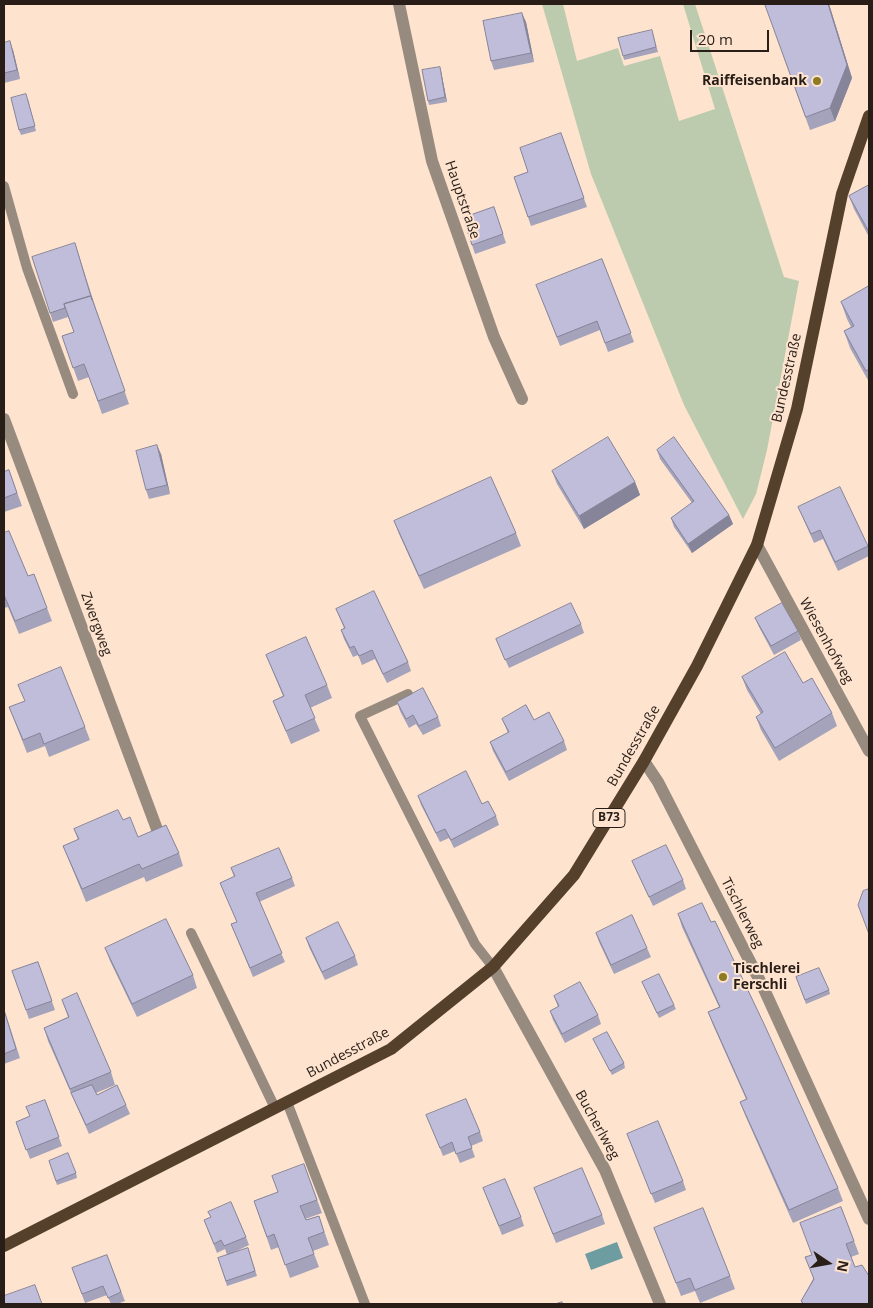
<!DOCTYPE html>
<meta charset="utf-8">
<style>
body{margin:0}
#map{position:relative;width:873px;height:1308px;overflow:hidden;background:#fee3cf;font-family:"Open Sans",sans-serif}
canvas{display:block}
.frame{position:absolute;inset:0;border:5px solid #281e17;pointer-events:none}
.north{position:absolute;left:803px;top:1238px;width:50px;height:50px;-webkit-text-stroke:4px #fee3cf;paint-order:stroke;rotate:102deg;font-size:14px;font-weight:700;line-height:20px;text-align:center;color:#281e17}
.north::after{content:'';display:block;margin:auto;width:18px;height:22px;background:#281e17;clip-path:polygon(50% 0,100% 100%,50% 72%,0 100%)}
.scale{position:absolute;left:690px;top:30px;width:79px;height:22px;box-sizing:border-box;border:2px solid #281e17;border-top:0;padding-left:6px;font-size:15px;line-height:18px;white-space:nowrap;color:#281e17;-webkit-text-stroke:4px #fee3cf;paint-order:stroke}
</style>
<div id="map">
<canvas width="873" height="1308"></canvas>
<div class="frame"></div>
<div class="north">N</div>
<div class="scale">20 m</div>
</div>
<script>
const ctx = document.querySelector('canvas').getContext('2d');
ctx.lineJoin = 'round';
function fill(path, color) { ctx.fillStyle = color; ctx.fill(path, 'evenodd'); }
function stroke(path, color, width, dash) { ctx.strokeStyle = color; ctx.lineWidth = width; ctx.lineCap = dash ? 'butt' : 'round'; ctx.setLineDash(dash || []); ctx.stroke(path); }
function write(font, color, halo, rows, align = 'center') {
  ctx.font = font + ' "Open Sans",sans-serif'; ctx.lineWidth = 4; ctx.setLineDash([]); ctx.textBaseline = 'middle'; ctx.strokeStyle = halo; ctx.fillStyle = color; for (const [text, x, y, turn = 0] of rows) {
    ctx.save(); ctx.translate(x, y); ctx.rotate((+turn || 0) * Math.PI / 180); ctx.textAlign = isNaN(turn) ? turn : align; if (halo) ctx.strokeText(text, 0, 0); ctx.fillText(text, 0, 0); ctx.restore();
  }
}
fill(new Path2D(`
 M542,4h21l14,57 41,-13 6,18 36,-10 19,65 36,-12 -32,-105h12l89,273 15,4 -32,169 -11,44 -13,25 -59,-114 -93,-231z`), '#bccbad');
fill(new Path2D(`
 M617,1242l6,16 -32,12 -6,-16z`), '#6d9da1');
stroke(new Path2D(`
 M4,186l23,82 46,126
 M408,694l-48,22 115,228 18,23
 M191,933l84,175
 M287,1102l78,202`), '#978b7f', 10);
stroke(new Path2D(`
 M399,4l33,157 62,176 28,62
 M4,419l157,421
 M757,545l112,206
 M644,761l14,21 105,205 106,232
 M493,967l112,203 55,134`), '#978b7f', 12);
stroke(new Path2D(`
 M4,1246l387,-197 102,-82 81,-92 70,-114 53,-95 60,-121 40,-136 45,-215 27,-78`), '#54402b', 12);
fill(new Path2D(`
 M765,4h64l23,74 -17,43 -25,9z
 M526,22l8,40 -40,8 -3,-9z
 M653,34l5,18 -34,8 -1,-4z
 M4,43l9,7 7,29 -16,4z
 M441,71l6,31 -18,3 -1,-4z
 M28,99l8,32 -15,4 -2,-5z
 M561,133l26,74 -56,19 -17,-49 14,-5z
 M869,185v52l-15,-28 -5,-13z
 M494,207l12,36 -31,11 -12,-36z
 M75,243l21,66 33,95 -27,10 -13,-37 -11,4 -16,-45 12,-4 -6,-15 -15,5 -3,-9z
 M602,259l32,83 -26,10 -8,-22 -40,16 -20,-52z
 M869,286v96l-19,-34 -6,-17 7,-4 -4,-8 -6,-17z
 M657,450l72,65 4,9 -41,29 -18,-26 -3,-9 21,-15 -32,-44z
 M161,454l9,40 -21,5 -3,-9z
 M9,470l13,36 -18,6v-40z
 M552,471l83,11 5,13 -56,34 -27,-45z
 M798,507l70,39 1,3v7l-31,15 -15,-32 -9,4z
 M394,521l122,12 5,13 -97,43 -25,-55z
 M4,533l24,43 19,32 5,13 -33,13 -11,-27 -4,1z
 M336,609l72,53 3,9 -24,12 -12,-24 -13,6 -4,-10 -5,2 -9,-18 -3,-9 3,-2z
 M755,618l43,13 3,9 -27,15 -15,-28z
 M581,624l3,9 -75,35 -13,-29z
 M266,655l61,30 5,13 -22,10 10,23 -29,13 -18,-43 10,-5z
 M742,677l61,6 29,30 5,13 -58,35 -18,-31 -5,-13 5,-3 -14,-24z
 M397,702l41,15 3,9 -18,9 -7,-11 -7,4 -9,-17z
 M9,707l76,20 5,13 -41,17 -4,-11 -18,7z
 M502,719l32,1 30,21 3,9 -58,31 -16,-30 -3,-9 18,-9z
 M418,796l64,8 14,12 3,9 -45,23 -5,-10 -9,4 -19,-37z
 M123,820l15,17 41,16 4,13 -37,16 -2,-5 -58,25 -23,-56 15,-6 -4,-11z
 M632,861l51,19 3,9 -33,17 -17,-36z
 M231,868l61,10 3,8 -36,16 26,60 -32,15 -22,-53 6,-2 -17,-39 14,-6z
 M678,914l160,274 5,13 -50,22 -48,-108 -5,-13 6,-3 -33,-74 -5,-13 11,-5 -37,-80z
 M596,933l51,15 4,9 -37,17 -15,-32z
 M306,938l49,18 3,9 -33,15 -16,-33z
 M105,948l88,27 4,13 -60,29 -27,-56z
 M38,962l17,48 -26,9 -17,-48z
 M796,977l33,13 1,4 -24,10z
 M642,982l32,23 2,4 -17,9z
 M554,996l44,19 3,9 -36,19 -12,-23 -3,-9 8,-4z
 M62,1000l49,72 4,13 -19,8 1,2 29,10 4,9 -41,20 -41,-93 -4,-13 24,-11z
 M4,1009l16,49 -16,6z
 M593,1039l31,24 1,5 -13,7z
 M45,1100l17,46 -32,13 -14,-37 14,-5z
 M430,1124l50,8 3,9 -12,5 4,11 -15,6 -5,-12 -12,5z
 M627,1134l56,47 3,9 -31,13z
 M49,1161l27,12 1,5 -20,7z
 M304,1164l18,49 -17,6 1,1 13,-4 10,29 -16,6 6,16 -29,11 -11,-31 -8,3 -17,-49 24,-9z
 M483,1188l38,29 3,9 -22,9z
 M534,1188l68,27 3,9 -49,19z
 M841,1207l18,47 -8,3 18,47h-67l-1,-3 12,-22 -1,-24z
 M204,1220l42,17 3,8 -21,10 20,-7 9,28 -30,10 -9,-28 9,-3 -2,-6 -8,4z
 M654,1228l76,48 5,13 -35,14 -5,-12 -14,5z
 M107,1255l18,46 -8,3h-6l-4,-9 -22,8 -13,-35z`), '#a4a3bb');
fill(new Path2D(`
 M828,4h1l23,74 -17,43 -5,-13z
 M522,13l4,9 8,40 -3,-9z
 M10,41l3,9 7,29 -3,-9z
 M440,67l1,4 6,31 -2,-5z
 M157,445l4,9 9,40 -3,-9z
 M635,482l5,13 -56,34 -5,-13z
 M729,515l4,9 -41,29 -4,-9z`), '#868499');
const building = new Path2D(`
 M765,4h63l19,61 -17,43 -24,9z
 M522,13l9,40 -40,8 -8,-40z
 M652,30l4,17 -33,9 -5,-18z
 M10,41l7,29 -13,3v-30z
 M440,67l5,30 -17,4 -6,-31z
 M26,94l9,32 -16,4 -8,-32z
 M561,133l23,65 -56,19 -14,-40 14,-5 -8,-24z
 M869,185v47l-20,-36z
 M494,207l9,27 -31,11 -9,-27z
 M75,243l17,57 -1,-4 -27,8 1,4 -15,5 -18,-56z
 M602,259l29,74 -26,10 -8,-22 -40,16 -21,-52z
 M869,286v83l-3,2 -22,-40 10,-5 -13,-24z
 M91,296l34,95 -27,10 -14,-37 -11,4 -11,-32 12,-4 -10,-28z
 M608,437l27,45 -56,34 -27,-45z
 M674,437l55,78 -41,29 -17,-26 23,-17 -37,-51z
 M157,445l10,40 -21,5 -10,-39z
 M9,470l8,23 -13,5v-26z
 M491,477l25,56 -97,43 -25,-55z
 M840,487l28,59 -33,16 -15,-32 -9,4 -13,-27z
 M9,531l19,45 6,-2 13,34 -32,13 -11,-26v-62z
 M374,591l34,71 -25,12 -11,-24 -13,6 -5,-10 -4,2 -9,-18 4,-2 -9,-19z
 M571,603l10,21 -76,36 -9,-21z
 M782,603l16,28 -27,15 -16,-28z
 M306,637l21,48 -22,10 10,23 -29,13 -13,-30 11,-5 -18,-41z
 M785,652l18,31 9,-5 20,35 -57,35 -19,-31 7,-5 -21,-35z
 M61,667l24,60 -41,17 -4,-11 -17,7 -14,-33 16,-6 -7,-16z
 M423,688l15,29 -19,9 -6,-11 -7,4 -9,-17z
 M526,705l8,15 15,-8 15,29 -58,31 -16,-30 19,-10 -7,-13z
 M466,771l16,33 6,-3 8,15 -45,24 -6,-11 -9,4 -18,-37z
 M118,810l5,10 7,-3 8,20 28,-12 13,28 -37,16 -3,-5 -57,25 -19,-43 16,-7 -5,-10z
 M666,845l17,35 -34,17 -17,-36z
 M279,848l13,30 -36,15 26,60 -32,15 -19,-44 6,-2 -17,-39 15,-7 -4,-8z
 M869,889v45l-11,-29 5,-14z
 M702,903l9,19 4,-1 50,105 73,162 -49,22 -49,-108 7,-3 -39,-87 12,-5 -42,-93z
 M632,915l15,33 -36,17 -15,-32z
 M166,919l27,56 -61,29 -27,-56z
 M338,922l17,34 -33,16 -16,-34z
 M38,962l14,39 -26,9 -14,-39z
 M819,968l10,22 -24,10 -9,-23z
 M659,974l15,31 -17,8 -15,-31z
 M580,982l18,33 -36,19 -12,-23 9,-5 -5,-10z
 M77,993l34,79 -41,17 -26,-61 25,-11 -7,-17z
 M4,1010l12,39 -12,5z
 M607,1032l17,31 -14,8 -17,-32z
 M92,1085l5,10 20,-10 9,20 -40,20 -15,-32z
 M466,1099l14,33 -12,5 4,11 -16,6 -4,-12 -12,6 -14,-33z
 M45,1100l14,37 -33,13 -10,-28 14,-6 -4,-9z
 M658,1121l25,60 -32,13 -24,-60z
 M68,1153l8,20 -20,8 -7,-20z
 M304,1164l13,36 -17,6 6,14 13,-4 5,16 -16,6 6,16 -29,11 -11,-31 -7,3 -13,-36 24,-9 -6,-16z
 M582,1168l20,47 -49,19 -19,-46z
 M505,1179l16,38 -22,9 -16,-38z
 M231,1202l15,35 -22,9 -3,-6 -7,4 -10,-24 7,-3 -3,-5z
 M841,1207l13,34 -8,3 9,23 7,-2 7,11v28h-65l-3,-3 13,-22 -9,-22 7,-2 -12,-32z
 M703,1208l27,68 -35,14 -5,-12 -14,5 -22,-55z
 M248,1248l7,23 -29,10 -8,-23z
 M107,1255l14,37 -13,6 -5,-12 -21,8 -10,-26z
 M35,1285l7,19h-38v-8z
 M562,1302l1,2h-7z`);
fill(building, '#bfbdda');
stroke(building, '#868499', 1);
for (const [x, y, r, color] of [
 [817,81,5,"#8e7b21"],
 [723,977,5,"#8e7b21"]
]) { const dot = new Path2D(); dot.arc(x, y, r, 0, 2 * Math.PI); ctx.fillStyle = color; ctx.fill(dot); stroke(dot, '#fee3cf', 2); }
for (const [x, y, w] of [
 [609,818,32]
]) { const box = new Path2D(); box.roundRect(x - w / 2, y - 9.5, w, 19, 4); ctx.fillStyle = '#fee3cf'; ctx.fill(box); stroke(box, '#281e17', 1); }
write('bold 12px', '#281e17', null, [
 ["B73",609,818]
]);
write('bold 14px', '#281e17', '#fee3cf', [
 ["Raiffeisenbank",807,81],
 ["Tischlerei",733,969,"left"],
 ["Ferschli",733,985,"left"]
], 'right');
write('14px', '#281e17', '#fee3cf', [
 ["Hauptstraße",462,200,71],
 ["Bundesstraße",787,378,-77],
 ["Zwergweg",96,624,70],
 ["Wiesenhofweg",826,641,61],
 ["Bundesstraße",634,746,-60],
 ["Tischlerweg",742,913,63],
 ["Bundesstraße",348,1053,-28],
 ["Bucherlweg",597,1125,61]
]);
</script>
